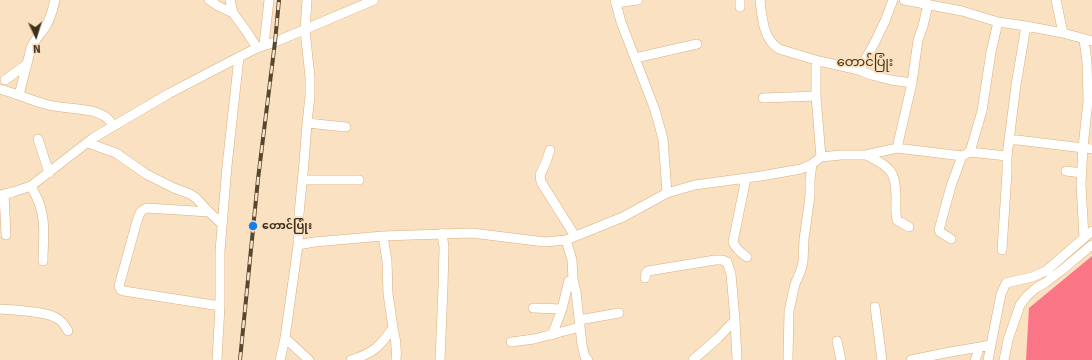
<!DOCTYPE html>
<meta charset="utf-8">
<style>
body{margin:0}
#map{position:relative;width:1092px;height:360px;overflow:hidden;background:#f9e1c2;font-family:Signika,sans-serif}
canvas{display:block}
.north{position:absolute;left:16px;top:16px;width:40px;height:40px;-webkit-text-stroke:3px #f9e1c2;paint-order:stroke;rotate:176deg;font-size:11px;font-weight:700;line-height:16px;text-align:center;color:#40301b}
.north::after{content:'';display:block;margin:auto;width:14px;height:18px;background:#40301b;clip-path:polygon(50% 0,100% 100%,50% 72%,0 100%)}
</style>
<div id="map">
<canvas width="1092" height="360"></canvas>
<div class="north">N</div>
</div>
<script>
const ctx = document.querySelector('canvas').getContext('2d');
ctx.lineJoin = 'round';
function fill(path, color) { ctx.fillStyle = color; ctx.fill(path, 'evenodd'); }
function stroke(path, color, width, dash) { ctx.strokeStyle = color; ctx.lineWidth = width; ctx.lineCap = dash ? 'butt' : 'round'; ctx.setLineDash(dash || []); ctx.stroke(path); }
function write(font, color, halo, rows, align = 'center') {
  ctx.font = font + ' Signika,"Noto Sans Myanmar",sans-serif'; ctx.lineWidth = 3.5; ctx.setLineDash([]); ctx.textBaseline = 'middle'; ctx.strokeStyle = halo; ctx.fillStyle = color; for (const [text, x, y, turn = 0] of rows) {
    ctx.save(); ctx.translate(x, y); ctx.rotate((+turn || 0) * Math.PI / 180); ctx.textAlign = isNaN(turn) ? turn : align; if (halo) ctx.strokeText(text, 0, 0); ctx.fillText(text, 0, 0); ctx.restore();
  }
}
fill(new Path2D(`
 M1092,256v104h-66l3,-52z`), '#fa7687');
const minor = new Path2D(`
 M209,0l9,6 15,7 14,19 10,16
 M230,0l3,13
 M615,0l6,22 34,88 8,29 4,54
 M740,0v7
 M760,0c2,17 3,39 19,49l40,12 40,9 12,5 20,5 21,3
 M904,0l58,11 36,11 28,4 37,7 29,8
 M1056,0l7,33
 M616,3l22,-3
 M264,45l5,-45
 M635,58l62,-14
 M816,61v35l5,61
 M859,70l15,-26 11,-23 8,-21
 M5,80l22,-16
 M0,89c15,4 30,11 45,15 18,6 49,2 63,15 2,2 4,5 6,7
 M19,95l12,-47c4,-9 11,-15 16,-24 4,-7 6,-16 8,-24
 M763,98l53,-2
 M307,123l39,4
 M38,139l11,34
 M1009,139l83,10
 M88,143l28,10 30,21 28,14 16,6 6,4 11,12 15,14
 M897,148l15,-65 6,-43 5,-14 5,-22
 M550,150l-4,12 -6,13 1,7 34,54
 M970,152l12,-41 9,-59 7,-30
 M866,155c23,12 30,14 30,43 0,8 -1,14 1,22l12,7
 M1066,171l16,2
 M746,178l-13,64c3,7 8,11 14,15
 M303,180h56
 M31,186c3,6 7,13 9,20 6,17 3,37 3,55
 M4,194l2,41
 M0,195l13,-3 18,-6 62,-48 77,-45 69,-36 18,-9 18,-6 99,-42
 M209,212l-62,-4c-7,2 -8,7 -10,13l-18,65 2,4 3,1 96,15
 M1084,238l-3,-54 2,-37 5,-46 -1,-39 -3,-22
 M951,239l-11,-7 -1,-2 12,-44 11,-30
 M566,240l6,20 1,19 3,13 6,53 3,12 3,3
 M298,245l16,-3 69,-6 89,-3 73,9 21,-2 57,-23 44,-24 28,-8 66,-9 40,-7 11,-5 9,-7 20,-2h25l31,-7 65,8 8,-4 37,4
 M1002,250l5,-78v-16l9,-71 10,-59
 M645,278l1,-5 2,-2 67,-11h7l5,2 4,12 4,46 2,40
 M875,307l7,53
 M533,308l29,1
 M0,309c13,1 48,2 58,10 5,3 7,7 10,12
 M579,320l40,-7
 M393,328c3,11 4,21 3,32
 M552,335l10,-26 6,-25 1,-3 4,-2
 M285,338l24,22
 M837,341l4,19
 M511,342l23,-3 46,-12
 M217,360l3,-54v-55l7,-85 12,-109
 M280,360l5,-22 13,-93 1,-31 5,-52 3,-39 3,-27v-19l-5,-47 2,-30
 M351,360c23,-7 28,-13 42,-32l-5,-34 -1,-33 -4,-25
 M440,360l3,-73 1,-40 -2,-14
 M693,360l25,-22 17,-18
 M788,360l1,-49 6,-27 6,-14 2,-8 1,-23 6,-43v-16l2,-16
 M911,360l39,-8 30,-5 10,-2
 M975,360l5,-13
 M988,360l13,-66 5,-11 26,-6 14,-6 46,-40
 M1004,360l4,-20 12,-35 7,-9 9,-8 9,-5 17,-13 30,-25`);
stroke(minor, '#d8b17d', 10);
stroke(minor, '#fff', 9);
const rail = new Path2D(`
 M240,360l18,-181 17,-137 4,-42`);
stroke(rail, '#574630', 4);
stroke(rail, '#f9e1c2', 2.5, [8]);
for (const [x, y, r, color] of [
 [253,226,5,"#1680e7"]
]) { const dot = new Path2D(); dot.arc(x, y, r, 0, 2 * Math.PI); ctx.fillStyle = color; ctx.fill(dot); stroke(dot, '#f9e1c2', 1.5); }
write('bold 11px', '#40301b', '#f9e1c2', [
 ["တောင်ပြုံး",262,226]
], 'left');
write('13px', '#462d03', '#f9e1c2', [
 ["တောင်ပြုံး",865,63]
]);
</script>
